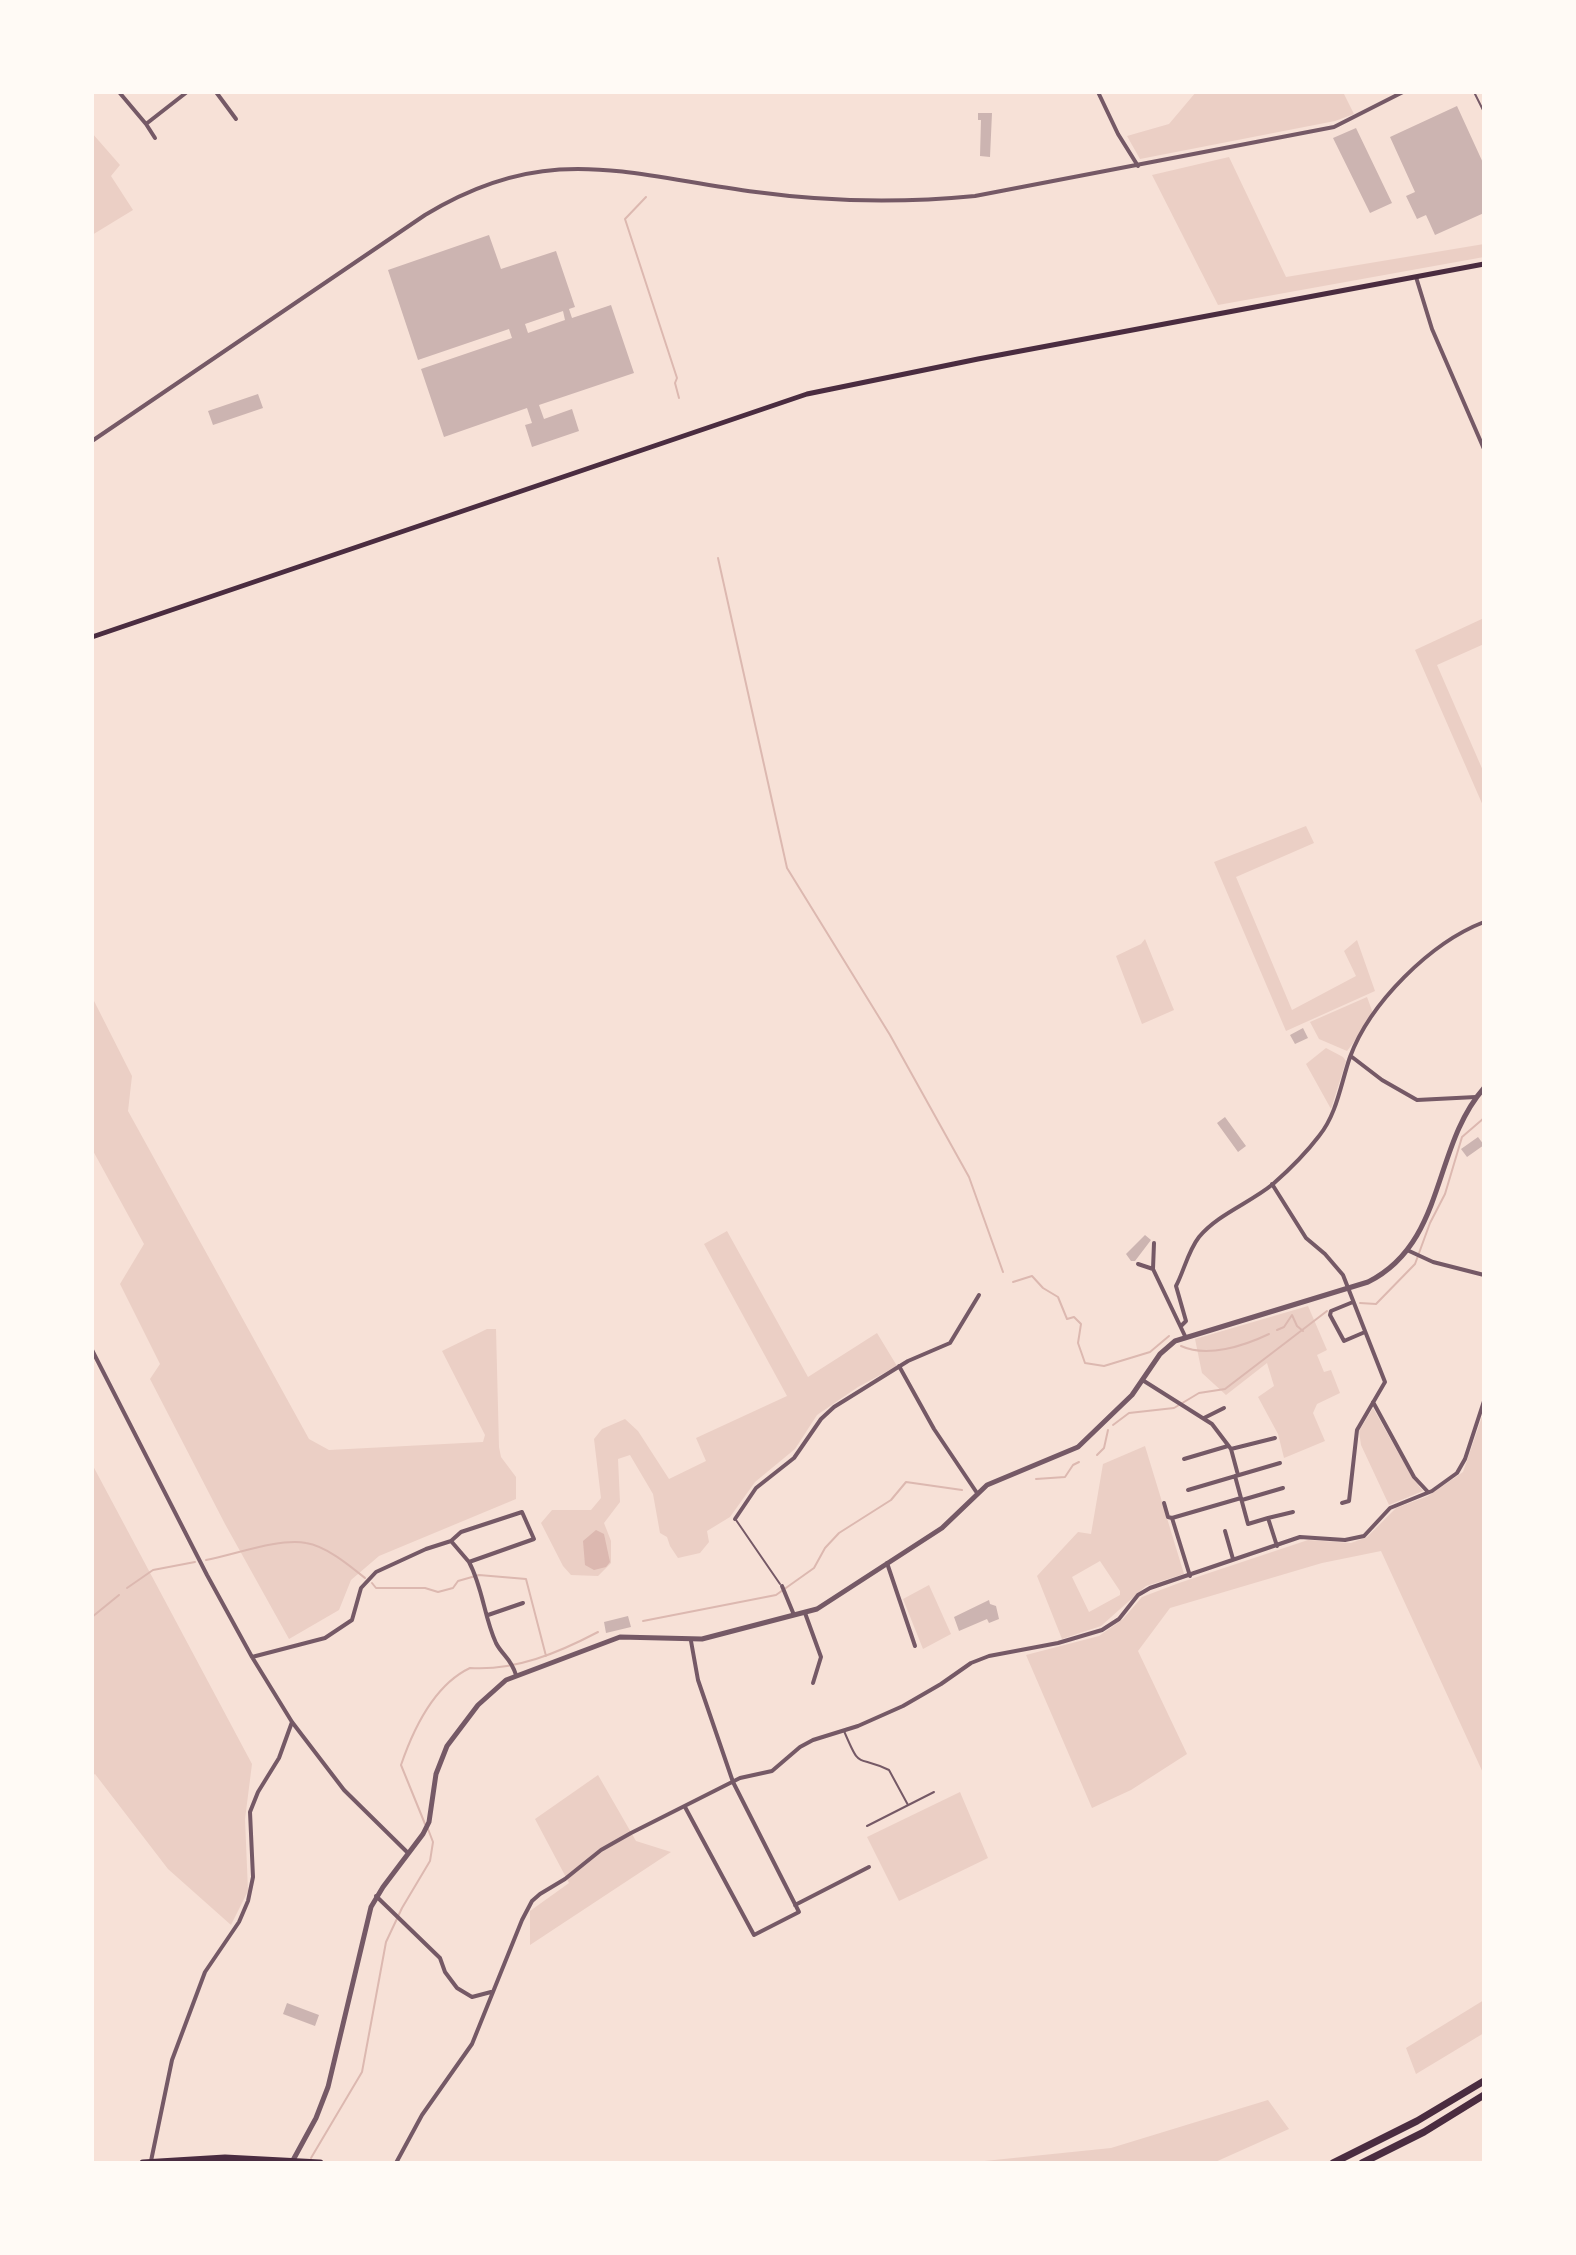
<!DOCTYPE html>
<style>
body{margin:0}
#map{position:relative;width:1576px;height:2255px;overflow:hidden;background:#f7e1d7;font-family:"Source Sans 3",sans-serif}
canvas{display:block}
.frame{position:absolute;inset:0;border:94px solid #fffaf5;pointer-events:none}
</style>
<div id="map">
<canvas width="1576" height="2255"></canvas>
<div class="frame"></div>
</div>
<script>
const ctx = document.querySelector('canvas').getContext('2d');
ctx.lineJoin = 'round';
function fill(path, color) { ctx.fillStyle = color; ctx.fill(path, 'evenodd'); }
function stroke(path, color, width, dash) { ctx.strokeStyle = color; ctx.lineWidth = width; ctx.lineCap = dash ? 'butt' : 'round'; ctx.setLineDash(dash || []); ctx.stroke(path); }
fill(new Path2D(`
 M1196,92h147l11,22 -19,7 -195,38 -13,-23 42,-12z
 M92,133l28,32 -9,11 22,34 -41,25z
 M1229,157l57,120 198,-33v13l-266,48 -66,-130z
 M1484,618v26l-47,21 47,108v35l-69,-158z
 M1306,826l8,17 -78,34 56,133 64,-34 -12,-25 13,-11 18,51 -89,40 -72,-169z
 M1145,939l29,71 -32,14 -26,-68 25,-12z
 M92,997l40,79 -4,35 181,328 20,11 154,-8 2,-7 -43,-84 45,-22h9l3,118 2,10 15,20v22l-137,57 -28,24 -12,30 -50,29 -64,-115 -75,-145 10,-15 -40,-80 24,-40 -52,-95z
 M1367,997l7,19 -27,35 -28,-12 -9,-17z
 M1326,1048l17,9 3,4 -15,48 -25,-45z
 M727,1231l81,146 69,-44 20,33 -39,21 -41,28 -22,34 -40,33 -25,35 -23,14 2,11 -9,11 -22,5 -8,-12 -3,-9 -7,-4 -7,-39 -23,-39 -12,4 2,43 -16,21 7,18v22l-13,13 -27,-1 -8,-9 -22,-43 11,-13h39l10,-12 -7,-59 8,-10 23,-10 13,12 31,48 37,-18 -10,-23 91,-42 -83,-152z
 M1308,1306l19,44 -10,5 7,17 7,-2 9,23 -23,11 -4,9 12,28 -41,17 -6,-24 -20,-37 16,-11 -7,-23 -41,32 -24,-22 -7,-34z
 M1373,1408l39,69 11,14 -34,14 -28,-60 -2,-14z
 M1484,1411v364l-103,-224 -59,12 -152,45 -32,43 49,103 -56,36 -39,18 -66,-153 73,-19 24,-17 19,-22 37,-14 129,-43 43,3 16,-6 29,-29 32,-12 35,-24z
 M1145,1446l39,128 -38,12 -45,40 -39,13 -25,-63 41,-44 13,2 12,-70zM1100,1561l20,30v4l-31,17 -17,-35z
 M92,1464l160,300 -7,55 3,72 -17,34 -63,-56 -73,-95 -3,2z
 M929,1585l22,49 -28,15 -20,-50z
 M598,1775l38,66 35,11 -141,93v-34l39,-28 -34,-64z
 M960,1792l28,66 -89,43 -32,-64z
 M1484,2000v33l-68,41 -10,-26z
 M1268,2100l21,29 -76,34h-248l146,-15z`), '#ebcfc5');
fill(new Path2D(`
 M596,1530l8,4 6,28 -4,5 -12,3 -9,-5 -2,-24z`), '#dcb8b0');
stroke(new Path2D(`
 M646,197l-21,22 52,159 -2,5 4,15
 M718,558l69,310 103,167 79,142 34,95
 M1013,1282l19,-6 11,12 15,9 9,22 7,-2 7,7 -3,19 7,20 19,3 46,-14 19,-16
 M1360,1303l16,1 39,-40 15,-41 15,-29 17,-57 22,-19
 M1277,1330l7,-3 8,-12 5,11 6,5
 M1181,1346c26,12 63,0 88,-12
 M1113,1425l16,-12 45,-5 25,-15 26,-4 102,-78
 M1097,1455l7,-7 4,-18
 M1036,1479l29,-2 8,-12 6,-3
 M206,1560c28,-5 72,-22 100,-17 20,3 43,22 59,35
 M372,1583l4,5h49l13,4 15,-4 5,-7 21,-6 47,4 20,77
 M127,1588l26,-18 42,-8
 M92,1617l27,-22
 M643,1621l133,-26 38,-27 11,-20 14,-15 52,-33 15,-18 56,8
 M425,1824l-24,-59c12,-35 33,-80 69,-97 45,3 88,-15 128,-36
 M311,2158l51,-86 24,-130 16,-34 28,-47 3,-19 -5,-13`), '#dcb8b0', 2);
fill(new Path2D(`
 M1457,106l27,59v48l-49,22 -9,-20 -9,4 -11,-23 9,-4 -25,-55z
 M978,113h14l-2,44 -10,-1 1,-36h-3z
 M1356,128l36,75 -22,10 -37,-75z
 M489,235l12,34 55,-18 19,56 -6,2 3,9 39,-13 23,68 -95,32 5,14 28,-10 7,22 -47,16 -7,-22 7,-2 -5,-15 -83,29 -23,-68 91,-31 -3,-9 -91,31 -30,-90zM563,311l2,9 -37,13 -3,-9z
 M258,394l5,14 -50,17 -5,-14z
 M1303,1028l5,10 -13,6 -5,-9z
 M1225,1117l21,29 -8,6 -21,-29z
 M1478,1137l6,8 -17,12 -6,-8z
 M1145,1235l6,5 -16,21h-4l-5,-7z
 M989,1600l1,4 6,2 3,13 -10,4 -2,-4 -28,12 -5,-14z
 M628,1616l3,11 -25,6 -2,-11z
 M287,2003l32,12 -4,11 -32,-12z`), '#ccb4b1');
stroke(new Path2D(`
 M1474,92l10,20
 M736,1520l44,64
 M844,1731c17,40 11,23 45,39l19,35
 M867,1826l67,-34`), '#755966', 2);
stroke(new Path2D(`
 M119,92l27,32 41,-32
 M216,92l20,27
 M1098,92l20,42 20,32
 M146,124l9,14
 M1416,277l16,52 52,120
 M92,441l333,-226c123,-75 201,-40 331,-23 73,10 146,11 219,4l359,-69 69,-35
 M1352,1057l30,23 35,20 59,-3
 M1272,1184l34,54 19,16 18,21 42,107 -28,48 -8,71 -7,2
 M1154,1243l-1,26 32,67
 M1407,1250l26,12 51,13
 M1138,1264l15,5
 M1353,1302l-22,9 -1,4 14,26 21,-9
 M1181,1326l5,-5 -10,-35c8,-15 12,-35 23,-49 19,-23 51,-34 74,-53 16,-14 33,-31 46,-48 18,-22 22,-53 31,-79 20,-54 80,-114 134,-135
 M92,1350l115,225 45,82 40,65 52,68 64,63
 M899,1366l35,63 43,64
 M1144,1381l68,43 19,25 7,26
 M1373,1402l41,75 14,15
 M1204,1418l20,-10
 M1231,1449l44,-11
 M1184,1459l44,-13
 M1235,1476l13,48 20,-6 9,28
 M1188,1490l92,-27
 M1242,1500l41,-12
 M1164,1503l4,14 4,1 18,58
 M1172,1518l69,-20
 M1268,1518l25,-6
 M735,1519l21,-31 38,-30 27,-39 13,-12 74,-46 42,-18 29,-48
 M1225,1531l8,28
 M451,1541l18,21
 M887,1563l28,83
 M782,1586l12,29
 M805,1613l16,44 -8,26
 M488,1615l35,-12
 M252,1657l73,-19 27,-18 9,-32 15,-16 50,-23 25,-8 10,-9 61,-20 12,27 -65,23c14,26 15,55 27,81 6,12 15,15 20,32
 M685,1807l69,128 45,-23 -66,-130 -35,-102 -7,-39
 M376,1896l64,62 5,14 12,16 15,9 19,-5
 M795,1905l74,-38
 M151,2161l21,-101 33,-88 34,-50 9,-21 5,-24 -3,-65 8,-20 21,-34 13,-36
 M396,2163l26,-48 50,-71 50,-124 10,-19 8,-7 25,-15 36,-29 30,-17 109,-55 32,-7 28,-24 13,-7 45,-14 45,-20 38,-22 30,-21 18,-7 69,-13 44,-13 17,-11 19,-24 12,-7 150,-51 45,3 19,-4 26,-28 42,-17 25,-18 8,-14 19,-58`), '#755966', 4);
stroke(new Path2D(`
 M292,2162l24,-44 12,-31 43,-180 12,-20 40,-53 6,-12 7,-48 11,-28 31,-41 28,-25 114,-43 82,2 115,-30 125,-81 45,-43 91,-38 54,-52 28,-41 15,-13 193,-59c78,-39 64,-135 116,-194`), '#755966', 5);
stroke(new Path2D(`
 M92,637l715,-243 171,-35 506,-95`), '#4a2c40', 5);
stroke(new Path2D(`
 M143,2163l82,-5 95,5
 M1333,2163l84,-42 67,-40
 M1362,2163l62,-31 60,-37`), '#4a2c40', 7);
</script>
